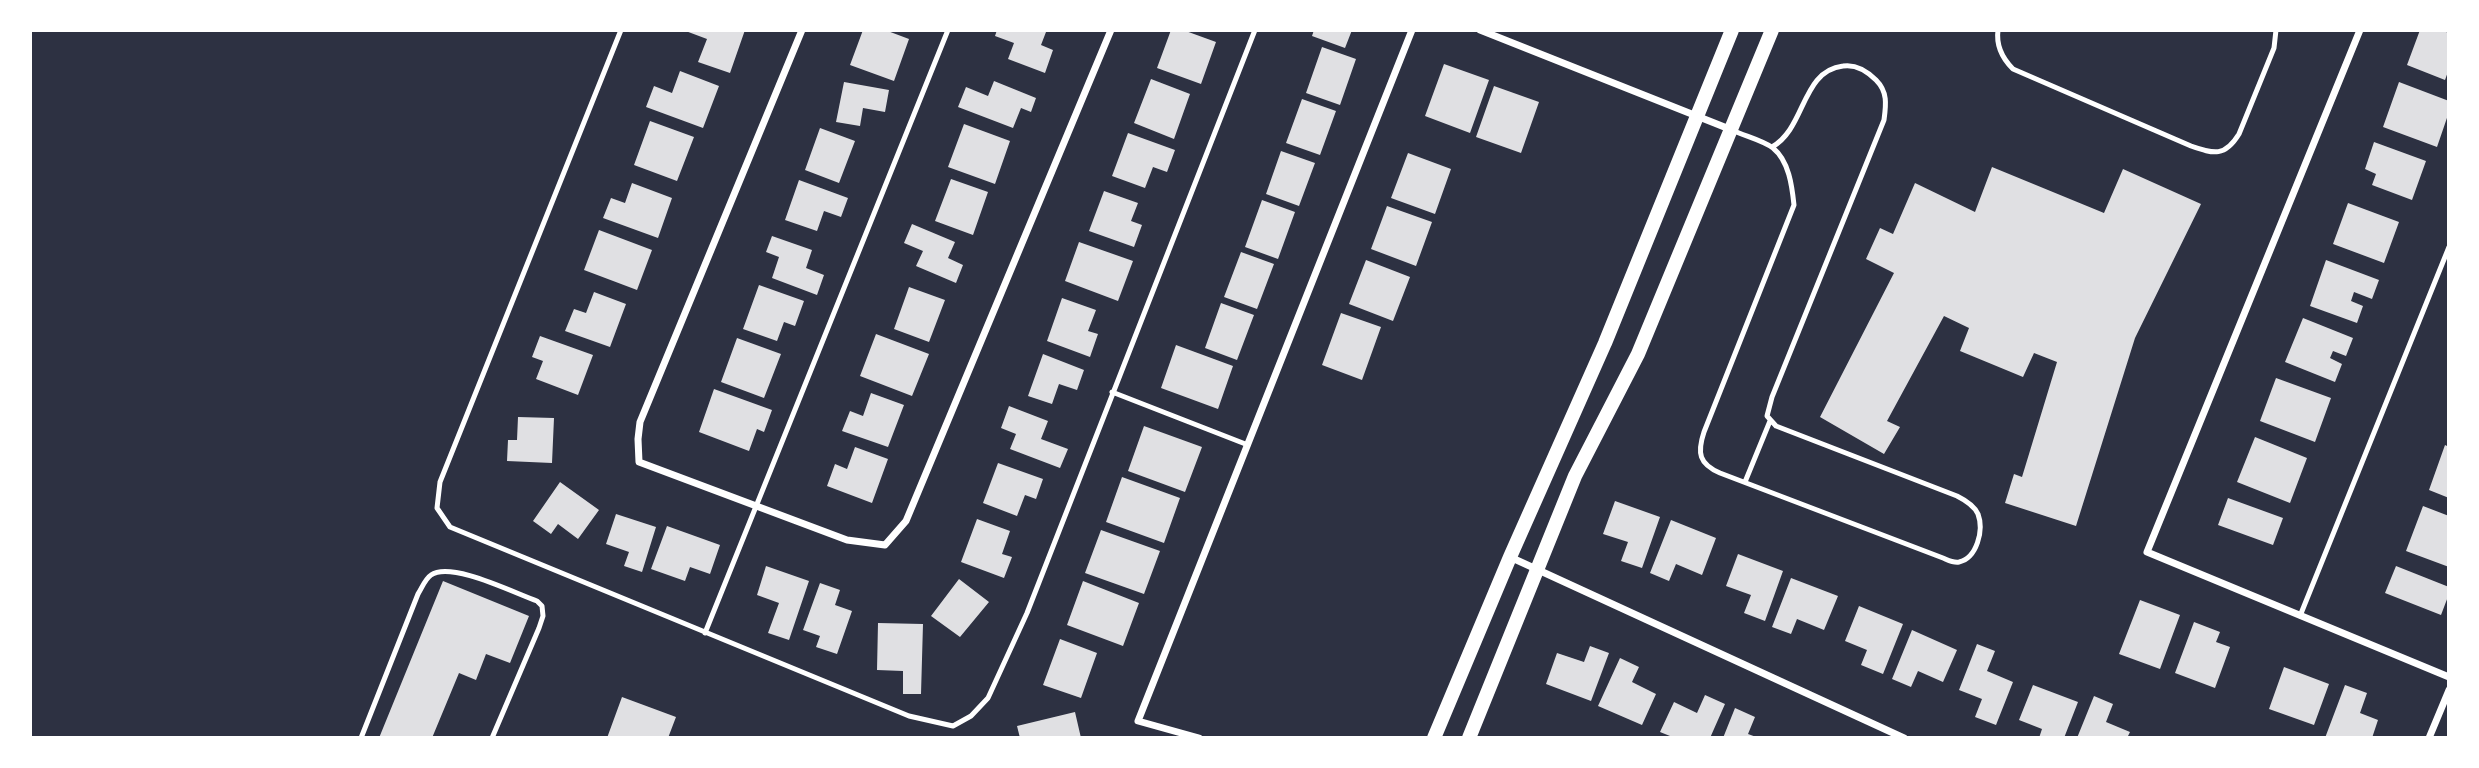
<!DOCTYPE html>
<style>
body{margin:0}
#map{position:relative;width:2479px;height:768px;overflow:hidden;background:#2d3142;font-family:Signika,sans-serif}
canvas{display:block}
.frame{position:absolute;inset:0;border:32px solid #fff;pointer-events:none}
</style>
<div id="map">
<canvas width="2479" height="768"></canvas>
<div class="frame"></div>
</div>
<script>
const ctx = document.querySelector('canvas').getContext('2d');
ctx.lineJoin = 'round';
function fill(path, color) { ctx.fillStyle = color; ctx.fill(path, 'evenodd'); }
function stroke(path, color, width, dash) { ctx.strokeStyle = color; ctx.lineWidth = width; ctx.lineCap = dash ? 'butt' : 'round'; ctx.setLineDash(dash || []); ctx.stroke(path); }
fill(new Path2D(`
 M683,30h62l-15,43 -32,-11 9,-23z
 M863,30h22l24,9 -15,42 -44,-16z
 M997,30h43l6,2 -5,13 12,5 -8,23 -37,-14 6,-16 -19,-7z
 M1171,30h12l33,12 -15,42 -44,-16z
 M1314,30h38l-7,18 -33,-12z
 M2420,30h20l9,3v36l-4,11 -38,-15z
 M1322,47l34,12 -16,46 -34,-12z
 M1444,64l45,16 -19,53 -45,-17z
 M680,71l39,15 -16,42 -57,-21 8,-21 18,7z
 M1151,79l39,15 -16,45 -40,-16z
 M994,81l42,17 -5,14 -10,-4 -8,20 -55,-21 8,-20 22,9z
 M844,82l45,8 -4,22 -22,-4 -3,18 -24,-4z
 M2399,82l50,19v11l-12,35 -54,-20z
 M1494,86l45,16 -18,51 -45,-16z
 M1302,99l34,12 -16,44 -34,-12z
 M650,121l44,16 -17,44 -43,-16z
 M964,124l46,17 -15,43 -47,-17z
 M820,128l35,13 -16,42 -34,-13z
 M1128,133l47,17 -8,22 -14,-5 -8,21 -33,-12z
 M2374,142l52,19 -14,39 -40,-15 4,-11 -11,-5z
 M1281,151l34,12 -16,43 -33,-12z
 M1408,153l43,16 -16,45 -44,-16z
 M1992,167l112,46 19,-44 78,35 -66,134 -59,188 -71,-23 9,-29 8,3 35,-115 -23,-9 -11,24 -63,-26 9,-23 -25,-12 -57,105 13,6 -16,27 -64,-37 74,-144 -28,-14 14,-31 13,6 22,-51 60,29z
 M951,179l37,13 -15,43 -38,-14z
 M799,180l49,18 -7,19 -17,-6 -7,20 -32,-11z
 M632,183l40,15 -14,40 -55,-20 8,-20 14,5z
 M1104,191l34,12 -7,18 11,4 -8,22 -45,-16z
 M1262,200l33,12 -17,47 -33,-12z
 M2348,203l51,19 -15,41 -51,-19z
 M1387,206l45,16 -16,44 -45,-17z
 M912,224l43,18 -7,16 15,7 -7,18 -40,-17 7,-15 -19,-8z
 M599,230l53,20 -15,40 -53,-20z
 M772,236l40,14 -6,18 18,7 -7,20 -45,-17 7,-21 -13,-5z
 M1079,242l54,19 -15,40 -53,-20z
 M1241,252l33,12 -17,45 -33,-12z
 M1366,260l44,17 -17,44 -44,-17z
 M2326,260l53,20 -7,19 -18,-7 -3,9 12,5 -6,17 -47,-17z
 M759,285l45,16 -9,25 -11,-4 -7,19 -34,-12z
 M909,287l36,13 -16,42 -35,-13z
 M594,292l32,12 -16,43 -45,-16 9,-22 12,4z
 M1062,298l34,12 -8,21 10,3 -8,23 -43,-16z
 M1221,303l33,12 -17,45 -32,-12z
 M1341,313l40,14 -19,53 -40,-15z
 M2303,318l50,20 -7,18 -13,-5 -3,7 12,6 -7,18 -50,-20z
 M876,334l53,20 -17,42 -52,-20z
 M540,336l53,19 -15,40 -42,-16 7,-18 -11,-4z
 M737,338l44,16 -17,44 -43,-16z
 M1176,345l57,21 -15,43 -57,-21z
 M1043,354l41,16 -7,20 -18,-6 -7,20 -24,-8z
 M2276,378l55,20 -16,44 -55,-21z
 M714,389l58,21 -8,22 -7,-3 -8,22 -50,-19z
 M871,393l33,12 -16,42 -46,-16 8,-20 13,5z
 M1009,406l39,15 -7,18 27,10 -8,19 -50,-19 6,-15 -15,-6z
 M518,417l36,1 -2,45 -45,-2 1,-21h9z
 M1144,426l58,21 -17,45 -57,-21z
 M2255,437l52,21 -17,45 -53,-21z
 M2445,445l4,2v51l-20,-8z
 M855,447l33,12 -16,44 -45,-17 8,-22 12,5z
 M998,463l45,16 -7,20 -11,-4 -8,21 -34,-13z
 M1122,477l58,21 -16,45 -58,-21z
 M560,482l39,28 -21,29 -20,-15 -7,10 -18,-13z
 M2228,498l55,20 -10,27 -55,-20z
 M1615,501l45,16 -18,51 -21,-7 7,-19 -25,-8z
 M2423,506l26,10v51l-43,-16z
 M616,514l40,13 -14,45 -18,-6 5,-14 -23,-8z
 M977,519l33,12 -8,23 10,3 -8,21 -43,-16z
 M1671,520l45,18 -14,37 -26,-11 -7,17 -19,-8z
 M667,526l53,19 -10,29 -20,-7 -5,14 -34,-12z
 M1101,530l59,21 -16,43 -59,-21z
 M1738,554l45,17 -18,50 -21,-8 7,-18 -25,-9z
 M766,566l43,15 -20,59 -21,-7 11,-30 -22,-8z
 M2396,566l53,21v7l-8,21 -56,-22z
 M1791,578l47,18 -14,34 -27,-11 -6,15 -19,-7z
 M959,579l30,23 -29,35 -29,-21z
 M443,581l86,35 -19,47 -24,-9 -10,26 -17,-7 -27,65h-53z
 M1083,581l56,22 -16,43 -56,-21z
 M820,583l20,7 -5,15 17,6 -15,43 -21,-7 4,-11 -17,-6z
 M2140,600l40,15 -20,54 -41,-15z
 M1859,606l44,18 -20,50 -22,-9 6,-15 -22,-9z
 M2194,622l26,10 -4,10 14,5 -15,41 -40,-15z
 M878,623l45,1 -2,70h-18v-23l-26,-1z
 M1912,630l45,20 -14,32 -25,-11 -7,16 -19,-8z
 M1060,639l37,14 -16,45 -38,-13z
 M1977,644l18,7 -8,20 26,11 -17,43 -21,-8 7,-18 -23,-9z
 M1590,646l19,7 -18,48 -45,-17 11,-31 27,9z
 M1620,658l19,9 -7,15 24,12 -14,31 -44,-19z
 M2284,667l45,17 -15,41 -45,-16z
 M2033,685l45,17 -14,36h-25l3,-9 -23,-9z
 M2345,685l22,8 -7,20 18,7 -6,18h-47z
 M1705,695l20,9 -15,34h-35l-15,-6 14,-30 23,11z
 M2094,696l19,8 -7,18 24,10 -3,6h-50z
 M622,697l54,20 -8,21h-61z
 M1735,708l20,9 -7,17 11,4h-36z
 M1075,712l6,26h-61l-3,-12z`), '#e0e0e3');
stroke(new Path2D(`
 M621,30l-181,452 -3,26 13,19 459,189 44,10 18,-10 17,-18 39,-85 228,-583
 M1998,30c-2,15 4,28 15,39l178,77c23,8 34,11 48,-12l35,-86 2,-18
 M1732,130c12,6 30,10 41,18 16,13 19,38 21,57l-90,227c-7,21 -5,32 16,41l223,85c5,2 10,5 16,4 18,-4 25,-32 19,-48 -4,-9 -13,-14 -21,-18l-181,-70 -9,-10 5,-19 112,-277c2,-15 4,-28 -8,-40 -9,-9 -20,-16 -33,-14 -42,5 -37,62 -71,81
 M1112,392l136,53
 M1745,482l25,-61
 M2300,616l149,-369
 M705,633l243,-603
 M361,738l57,-144c4,-6 7,-15 13,-19 20,-14 83,18 106,26l5,5 1,10 -4,12 -47,110`), '#fff', 5);
stroke(new Path2D(`
 M802,30l-162,392 -2,17 1,23 208,78 38,5 21,-24 205,-491
 M1480,30l252,100
 M2360,30l-213,522 302,125
 M1510,557l394,181
 M1199,738l-61,-17 274,-691
 M2429,738l20,-48`), '#fff', 7);
stroke(new Path2D(`
 M1434,738l76,-181 95,-214 127,-313
 M1469,738l106,-262 63,-122 134,-324`), '#fff', 14);
</script>
